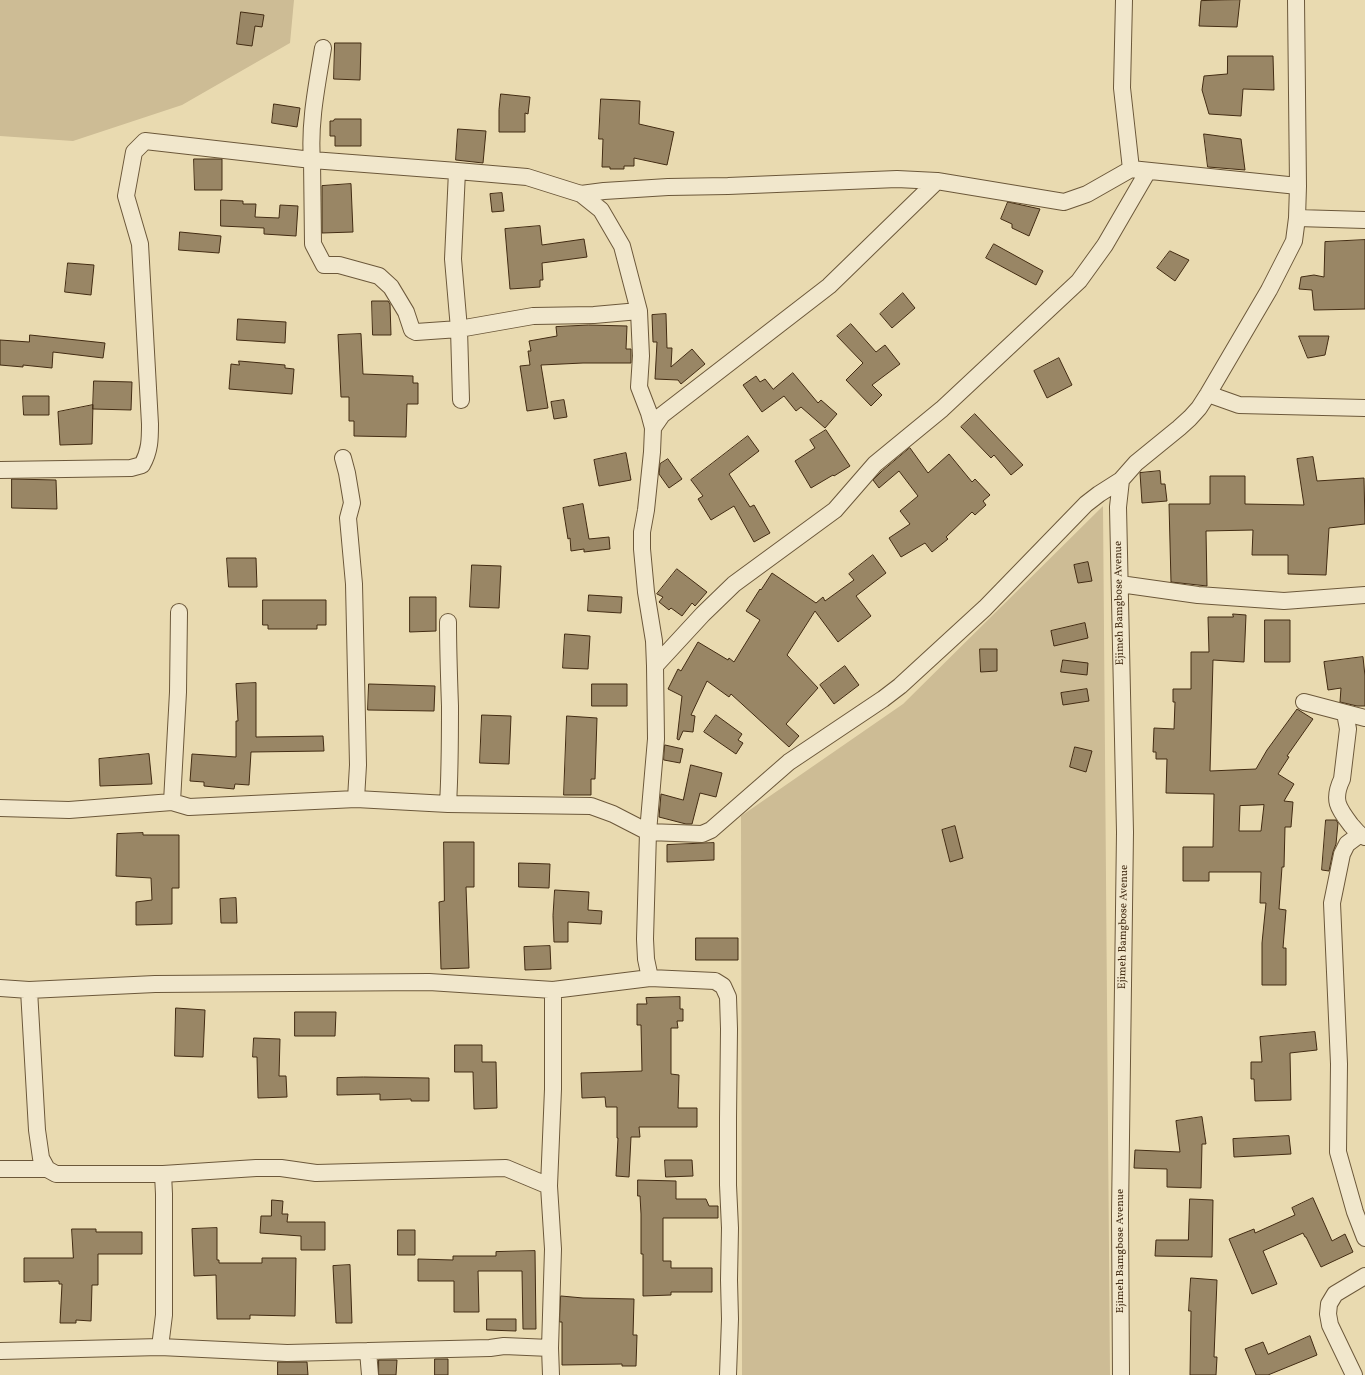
<!DOCTYPE html>
<style>
body{margin:0}
canvas{display:block;background:#e9dab0}
</style>
<canvas width="1365" height="1375"></canvas>
<script>
const ctx = document.querySelector('canvas').getContext('2d');
ctx.lineJoin = 'round';
function fill(path, color) { ctx.fillStyle = color; ctx.fill(path, 'evenodd'); }
function stroke(path, color, width, dash) { ctx.strokeStyle = color; ctx.lineWidth = width; ctx.lineCap = dash ? 'butt' : 'round'; ctx.setLineDash(dash || []); ctx.stroke(path); }
function write(font, color, halo, rows, align = 'center') {
  ctx.font = font + ' Vollkorn,serif'; ctx.lineWidth = 3; ctx.setLineDash([]); ctx.textBaseline = 'middle'; ctx.strokeStyle = halo; ctx.fillStyle = color; for (const [text, x, y, turn = 0] of rows) {
    ctx.save(); ctx.translate(x, y); ctx.rotate((+turn || 0) * Math.PI / 180); ctx.textAlign = isNaN(turn) ? turn : align; if (halo) ctx.strokeText(text, 0, 0); ctx.fillText(text, 0, 0); ctx.restore();
  }
}
fill(new Path2D(`
 M0,0h294l-4,43 -108,62 -109,36 -73,-5z
 M1103,506l7,869h-368l-1,-559 162,-112z`), '#cdbc95');
const building = new Path2D(`
 M1240,0l-3,27 -38,-1 2,-25z
 M241,12l23,3 -2,12 -7,-1 -3,20 -15,-2z
 M335,43h26l-1,37 -26,-1z
 M1228,56h45l1,34 -31,-1 -2,27 -32,-2 -7,-24 2,-14 23,-2z
 M501,94l29,3 -2,17 -3,-1v19h-26v-22z
 M601,99l39,2 -1,23 35,8 -7,33 -33,-7v8h-10v3h-14v-2h-8l1,-28h-4z
 M274,104l26,4 -3,19 -25,-4z
 M335,119h26v27h-26v-10h-5v-15h3z
 M458,129l28,2 -3,32 -27,-3z
 M1204,134l37,5 4,31 -37,-3z
 M194,159h28v31h-27z
 M351,184l2,48 -31,1v-47z
 M502,193l2,18 -12,1 -2,-18z
 M221,200l22,1v3h13l-1,13 24,1 1,-13 18,1 -2,30 -32,-2v-6l-43,-2z
 M1008,202l32,7 -11,27 -17,-8v-4l-11,-5z
 M540,226l2,19 42,-6 3,18 -45,6 1,17h-3v7l-30,2 -5,-60z
 M180,232l41,4 -2,17 -40,-3z
 M1365,240v69l-51,1 -2,-20 -13,-1 2,-12 13,-2 10,2 1,-35z
 M994,244l49,27 -7,14 -50,-27z
 M1170,251l19,9 -14,21 -18,-13z
 M68,263l26,2 -3,30 -26,-3z
 M903,293l12,15 -23,20 -12,-14z
 M372,301h16l2,3 1,31h-18z
 M666,314l1,34h5l-1,19 21,-18 13,15 -24,20 -3,-4 -23,-1 2,-37h-4l-1,-27z
 M238,319l48,3 -1,21 -48,-3z
 M851,324l25,28 9,-7 15,19 -28,21 10,10 -11,11 -25,-26 17,-17 -26,-27z
 M589,325l38,1 -1,23h5v14h-48l-42,2 7,43 -21,3 -7,-45 10,-1 -2,-14h3l-2,-10 28,-5 -1,-9z
 M361,334l2,40 50,2v7h5v21h-11l-1,33 -52,-1v-15h-5v-24h-8l-3,-62z
 M30,335l75,8 -2,15 -50,-6 -1,16 -29,-3v2l-23,-2v-25l29,2z
 M1299,336h30l-4,19 -17,3z
 M1059,358l13,27 -25,13 -13,-27z
 M239,361l46,4v3l9,1 -2,25 -63,-5 2,-25 8,1z
 M793,373l25,30 3,-3 16,14 -12,14 -24,-21 -5,4 -12,-15 -22,16 -19,-27 13,-9 4,6 5,-3 8,10z
 M94,381l38,1 -1,28 -38,-1z
 M23,396h26v19h-25z
 M564,400l3,17 -13,2 -3,-17z
 M93,405l-1,39 -32,1 -2,-33z
 M975,414l48,51 -12,10 -17,-20 -3,3 -30,-31z
 M826,430l24,36 -16,10 -1,-1 -22,13 -16,-27 20,-13 -5,-8z
 M748,436l11,15 -30,23 21,33 4,-2 16,28 -16,9 -20,-36 -23,14 -13,-21 5,-3 -12,-16z
 M910,448l18,25 21,-19 23,28 3,-3 15,16 -7,6 3,4 -11,10 -3,-3 -26,25 2,2 -16,13 -7,-9 -24,14 -12,-19 21,-14 -10,-13 18,-15 -19,-25 -20,17 -6,-8 9,-9z
 M626,453l5,27 -32,6 -5,-26z
 M1313,457l4,24 47,-3 1,46 -36,4 -3,47 -38,-1v-19h-36l1,-25 -47,1 1,55 -36,-4 -2,-78h41v-28h35v28l59,1 -7,-46z
 M668,459l14,20 -13,9 -10,-14 1,-10z
 M1160,471l1,13h4l2,17 -25,2 -2,-30z
 M12,479l44,1 1,29 -45,-1z
 M583,504l6,35 20,-2 1,12 -26,3v-3l-13,2 -1,-13 -2,1 -5,-31z
 M873,555l13,18 -30,23 15,20 -33,26 -23,-31 -28,44 31,33 -32,36 13,12 -10,11 -58,-53 -2,3 -22,-16 -16,34 4,1 -2,16 -10,-1 -4,9 -2,-1 5,-43 -14,-7 10,-20 3,2 17,-29 30,18 1,-2 5,4 26,-42 -14,-9 14,-22 1,1 11,-17 44,30 7,-6 2,4 29,-21 -5,-6z
 M227,558h29l1,29h-28z
 M1088,562l4,19 -14,2 -4,-18z
 M472,565l29,1 -2,42 -29,-1z
 M677,569l30,23 -12,14 -3,-3 -10,13 -11,-8 -2,2 -10,-8 4,-5 -6,-3z
 M589,595l33,2 -1,16 -33,-2z
 M410,597h26v34l-26,1z
 M263,600h63v25h-9v4h-49v-4h-5z
 M1233,614l13,1 -2,47 -31,-2 -3,111 46,-2 11,-19 30,-41 16,10 -26,37 2,1 -11,17 16,10 -10,17 9,1 -2,25h-6l-1,40h-2l-3,42 7,1 -3,38h3v37h-24v-42l4,-40h-6l1,-31h-52v9h-26v-34h30l1,-53 -48,-1 1,-34h-11v-7h-3l1,-24 20,1 1,-27h-2v-13h18v-37h18l-1,-35h25zM1264,805l-3,26h-22l1,-25z
 M1265,620h25v42h-25z
 M1085,623l3,15 -34,8 -3,-15z
 M565,634l25,2 -2,33 -25,-1z
 M980,649h17v22l-16,1z
 M1363,657l2,19v30h-8l-17,-4 1,-14 -13,2 -4,-28z
 M1063,660l25,3 -1,12 -26,-3z
 M845,666l14,19 -25,19 -14,-19z
 M256,683v54l67,-1 1,15 -73,1 -2,33 -14,-1 -1,5 -30,-3v-4l-14,-1 2,-27 44,3v-36h2l-2,-37z
 M369,684l66,2 -1,25 -66,-1z
 M592,684h35v22h-35z
 M1087,689l2,12 -26,4 -2,-12z
 M482,715l29,1 -2,48 -29,-1z
 M716,715l26,19 -4,6 5,3 -7,11 -32,-22z
 M567,716l30,2 -2,61h-4v16h-27z
 M665,745l18,4 -3,14 -16,-3z
 M1075,747l17,4 -6,21 -16,-5z
 M149,754l3,30 -52,2 -1,-27z
 M691,765l31,8 -6,24 -16,-4 -8,31h-6l-27,-7 2,-23 22,6z
 M1326,820h10l2,3 -2,21 -3,8 -4,19 -7,-1z
 M955,826l8,32 -13,4 -8,-32z
 M143,833v2h36v53h-7v36l-36,1v-23l16,-2 -1,-22 -35,-2 1,-42z
 M444,842h30v45h-8l3,81 -28,1 -2,-67 5,-1z
 M714,843v17l-47,2v-17z
 M519,863l31,1 -1,24 -30,-1z
 M555,890l34,2 -1,18 14,1 -1,13 -33,-2v20h-14l-1,-26z
 M236,898l1,25h-16l-1,-24z
 M696,938h42v22h-42z
 M550,946l1,23 -26,1 -1,-23z
 M680,997v12h3v12h-6l1,7h-7v46l8,1 -1,33h19v19h-58l1,10h-9l-2,40 -13,-1 2,-38h-1v-31h-11l-1,-10 -23,1 -1,-25 61,-2 -1,-46h-4v-21h10l-1,-6z
 M176,1008l29,2 -2,47 -28,-1z
 M295,1012h41l-1,24h-40z
 M1315,1032l2,18 -27,3 1,47 -36,1 -1,-22h-3v-17h11l-2,-25z
 M254,1038l26,1 -1,37h7l1,21 -29,1 -1,-41h-4z
 M455,1045h27v17h14l1,46 -23,1 -1,-37h-18z
 M364,1077l65,1v23h-18v-2l-31,1v-6l-43,1v-17z
 M1202,1117l4,27h-4l-1,44 -34,-1v-18l-33,-1 1,-18 45,2 -4,-31z
 M1289,1136l2,18 -57,3 -1,-18z
 M665,1160h27l1,16 -27,1z
 M638,1180l38,1v18h30l3,7h9v12h-55v43h8v7h41v24h-41v3l-28,1v-42h-2v-40l-1,-18h-2z
 M1313,1198l19,43 13,-7 8,18 -32,15 -15,-30h-1l-2,-4 -40,18 14,33 -25,10 -23,-55 25,-10 1,4 40,-18 -3,-7z
 M1190,1199l23,1 -1,57 -57,-1 1,-16h32z
 M272,1200l11,1 -1,13h6l-1,8h38v28h-24v-14l-41,-3 1,-17h10z
 M217,1228v32h2v3h43v-5h34l-1,58 -45,-1v4h-33l-1,-44 -22,1 -2,-47z
 M72,1229h24v3h46v22h-44v31h-6l-1,36 -15,-1v3h-16l2,-39h-3v-3l-35,1v-24h49z
 M398,1230h17v25h-17z
 M535,1251l1,78h-13l-1,-58h-44l1,41h-25v-31h-36v-22l35,1v-4h43v-4z
 M350,1265l2,58h-16l-3,-57z
 M1191,1278l26,2 -3,77h3l-1,18h-26l1,-64h-2z
 M561,1296l22,2 51,1 -1,36h4l-1,31h-14v-2l-60,1v-43h-2z
 M487,1319h29v12l-29,-1z
 M1310,1336l7,19 -49,20h-12l-11,-26 18,-7 5,12z
 M435,1359h13v16h-13z
 M379,1360h18l-1,15h-17z
 M278,1362h29l1,13h-30z`);
fill(building, '#998665');
stroke(building, '#432c13', 1);
const street = new Path2D(`
 M1124,0l-2,88 9,81 167,17
 M323,48c-6,37 -14,75 -11,112l145,11
 M581,194l23,-3 64,-4 60,-1 169,-7 40,2 127,21 23,-8 44,-25
 M1297,218l68,2
 M1208,394l31,11 126,3
 M461,400l-2,-71 -6,-70 4,-88 70,6 54,17 20,16 21,36 17,65
 M653,428l9,-13 167,-129 108,-105
 M343,458l4,15 5,30 -4,15 6,66 4,181 -2,34 92,5
 M0,470l131,-2 11,-3c8,-14 8,-26 8,-41l-10,-180 -14,-48 8,-44 11,-11 167,19 1,84 11,21h15l40,11 12,11 15,25 6,18 4,2 43,-3 74,-13 61,-1 45,-4 2,45 -2,31 10,26 4,15 -1,24 -6,58 -4,22v17l4,43 8,49 1,25 1,73 -8,93 -3,107 1,20 4,19 65,3 8,5 5,11 1,32 -1,89v67l2,43 -1,52 1,39 -2,56
 M1120,584l78,11 86,6 81,-6
 M179,612l-1,80 -6,110 17,5 167,-8
 M448,622c0,28 1,56 2,84 0,33 0,66 -2,98l143,2 22,8 35,18 54,2 9,-4 78,-68 94,-63 17,-13 85,-78 101,-104 13,-10 22,-14 15,-17 43,-35 11,-10 9,-10 9,-14 61,-104 25,-49 3,-23 1,-32 -2,-186
 M655,666l48,-52 31,-30 101,-74 40,-46 67,-55 137,-128 26,-36 43,-74
 M1304,702l61,16
 M1345,713l3,16 -6,50c-10,21 -4,29 9,46 5,5 7,10 14,12
 M0,808l69,2 103,-8
 M1359,835l-12,9 -5,10 -10,49 7,161 -1,88 17,60 10,26
 M0,988l29,2 126,-6 274,-2 124,8 97,-12
 M29,990l8,140 4,28 6,11 9,5h107l93,-6h25l35,5 190,-5 43,18
 M0,1169h47
 M160,1347l4,-32v-121l-1,-20
 M0,1351l160,-4 127,6 203,-5 14,-2 46,2
 M368,1351l2,24
 M551,1375l-1,-27 3,-99 -4,-63 4,-97v-99
 M1121,1375l-1,-161 5,-382 -7,-325 3,-27
 M1354,1375l-24,-50 -2,-11 1,-10 6,-10 30,-18`);
stroke(street, '#6c583a', 18);
stroke(street, '#f1e7cc', 16);
write('11px', '#432c13', '#f1e7cc', [
 ["Ejimeh Bamgbose Avenue",1120,603,-91],
 ["Ejimeh Bamgbose Avenue",1124,927,-89],
 ["Ejimeh Bamgbose Avenue",1121,1251,-90]
]);
</script>
